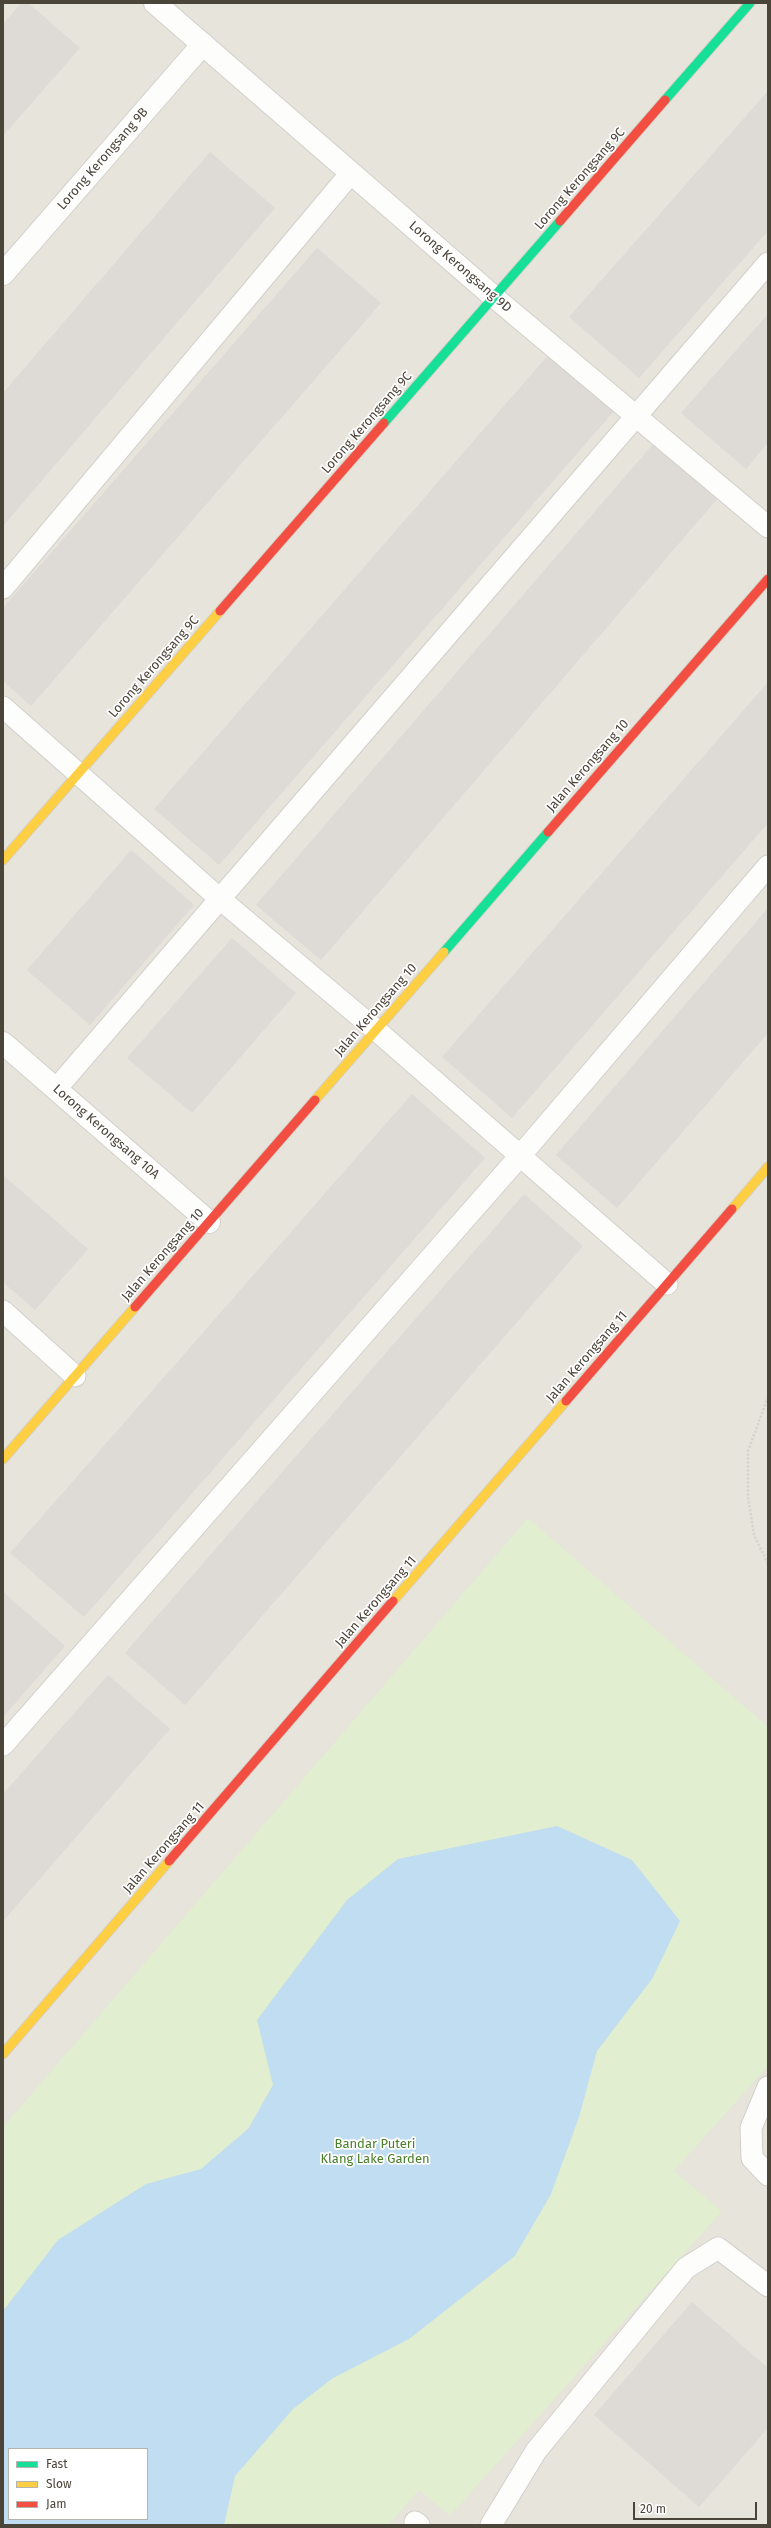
<!DOCTYPE html>
<style>
body{margin:0}
#map{position:relative;width:771px;height:2528px;overflow:hidden;background:#f4f2ee;font-family:"Fira Sans",sans-serif}
canvas{display:block}
.frame{position:absolute;inset:0;border:4px solid #4b4439;pointer-events:none}
.legend{position:absolute;left:8px;top:2448px;width:140px;height:72px;box-sizing:border-box;background:#fff;border:1px solid #b7b4b0;margin:0;padding:5px 7px;list-style:none;font-size:12px;color:#4b4439}
.legend li{display:flex;align-items:center;gap:8px;height:20px}
.legend b{width:20px;border:1px solid #b7b4b0}
.scale{position:absolute;left:633px;top:2502px;width:124px;height:18px;box-sizing:border-box;border:2px solid #4b4439;border-top:0;padding-left:5px;font-size:12px;line-height:14px;white-space:nowrap;color:#4b4439;-webkit-text-stroke:3px #fff;paint-order:stroke}
</style>
<div id="map">
<canvas width="771" height="2528"></canvas>
<div class="frame"></div>
<ul class="legend">
<li><b style="height:5px;background:#16e098"></b>Fast</li>
<li><b style="height:5px;background:#ffcf43"></b>Slow</li>
<li><b style="height:5px;background:#f24e42"></b>Jam</li>
</ul>
<div class="scale">20 m</div>
</div>
<script>
const ctx = document.querySelector('canvas').getContext('2d');
ctx.lineJoin = 'round';
function fill(path, color) { ctx.fillStyle = color; ctx.fill(path, 'evenodd'); }
function stroke(path, color, width, dash) { ctx.strokeStyle = color; ctx.lineWidth = width; ctx.lineCap = dash ? 'butt' : 'round'; ctx.setLineDash(dash || []); ctx.stroke(path); }
function write(font, color, halo, rows, align = 'center') {
  ctx.font = font + ' "Fira Sans",sans-serif'; ctx.lineWidth = 3.5; ctx.setLineDash([]); ctx.textBaseline = 'middle'; ctx.strokeStyle = halo; ctx.fillStyle = color; for (const [text, x, y, turn = 0] of rows) {
    ctx.save(); ctx.translate(x, y); ctx.rotate((+turn || 0) * Math.PI / 180); ctx.textAlign = isNaN(turn) ? turn : align; if (halo) ctx.strokeText(text, 0, 0); ctx.fillText(text, 0, 0); ctx.restore();
  }
}
fill(new Path2D(`
 M3,3h765v2522h-765zM9,2449h138v70h-138z`), '#e7e4dc');
fill(new Path2D(`
 M528,1518l240,209v339l-94,105 48,40 -272,305 -31,-26 -31,35h-385v-398zM9,2449h138v70h-138z`), '#e1eecf');
fill(new Path2D(`
 M557,1826l75,34 48,61 -28,58 -55,72 -18,66 -28,77 -36,62 -106,83 -76,39 -40,31 -58,67 -11,49h-221v-214l55,-71 88,-56 55,-15 47,-40 25,-44 -16,-65 90,-120 51,-41zM9,2449h138v70h-138z`), '#c0ddf1');
fill(new Path2D(`
 M21,3h7l52,45 -77,88v-112z
 M768,91v140l-129,147 -70,-61z
 M210,152l65,56 -272,318v-133z
 M317,248l64,55 -350,403 -28,-25v-73z
 M768,314v129l-22,26 -65,-56z
 M550,353l65,57 -396,455 -65,-56z
 M654,443l64,55 -397,462 -65,-55z
 M768,682v141l-256,295 -70,-61z
 M131,850l63,55 -104,120 -63,-55z
 M768,908v125l-151,175 -61,-53z
 M232,938l64,55 -104,120 -65,-55z
 M412,1094l73,64 -401,459 -74,-64z
 M3,1175l85,74 -53,61 -32,-28z
 M524,1194l59,52 -398,459 -60,-52z
 M3,1592l62,54 -62,71z
 M108,1675l62,54 -167,192v-127z
 M692,2302l76,66v60l-69,79 -105,-92z`), '#dedbd6');
const lane = new Path2D(`
 M494,297l274,230
 M3,588l348,-415
 M3,707l217,192 156,131 291,254
 M56,1089l712,-826
 M3,1311l72,65
 M3,1745l517,-589 248,-290
 M768,2087l-17,41 1,30 16,17
 M415,2522l4,3
 M491,2525l45,-74 150,-183 32,-20 50,38`);
const street = new Path2D(`
 M155,3l339,294
 M3,274l200,-230
 M3,1043l206,179`);
const fast = new Path2D(`
 M665,100l85,-97
 M384,423l176,-202
 M444,952l104,-120`);
const slow = new Path2D(`
 M3,860l217,-249
 M315,1100l129,-148
 M732,1209l36,-42
 M3,1459l132,-152
 M393,1601l173,-200
 M3,2054l166,-193`);
const jam = new Path2D(`
 M560,221l105,-121
 M220,611l164,-188
 M548,832l220,-253
 M135,1307l180,-207
 M566,1401l166,-192
 M169,1861l224,-260`);
stroke(lane, '#d2d0cb', 23);
stroke(street, '#d2d0cb', 24);
stroke(fast, '#d3cfc5', 11);
stroke(slow, '#d3cfc5', 11);
stroke(jam, '#d3cfc5', 11);
stroke(new Path2D(`
 M768,1397l-20,54v46l6,38 14,29`), '#d3d2cc', 2.5, [2, 2]);
stroke(lane, '#fdfdfc', 21);
stroke(street, '#fdfdfc', 22);
stroke(fast, '#16e098', 9);
stroke(slow, '#ffcf43', 9);
stroke(jam, '#f24e42', 9);
write('13px', '#4b4439', '#fff', [
 ["Lorong Kerongsang 9B",103,159,-49],
 ["Lorong Kerongsang 9C",580,179,-49],
 ["Lorong Kerongsang 9D",460,267,41],
 ["Lorong Kerongsang 9C",367,423,-49],
 ["Lorong Kerongsang 9C",154,667,-49],
 ["Jalan Kerongsang 10",588,766,-49],
 ["Jalan Kerongsang 10",376,1010,-49],
 ["Lorong Kerongsang 10A",106,1132,41],
 ["Jalan Kerongsang 10",163,1255,-49],
 ["Jalan Kerongsang 11",587,1357,-49],
 ["Jalan Kerongsang 11",376,1602,-49],
 ["Jalan Kerongsang 11",164,1848,-49]
]);
write('13px', '#4a7f2a', '#fff', [
 ["Bandar Puteri",375,2144],
 ["Klang Lake Garden",375,2159]
]);
</script>
